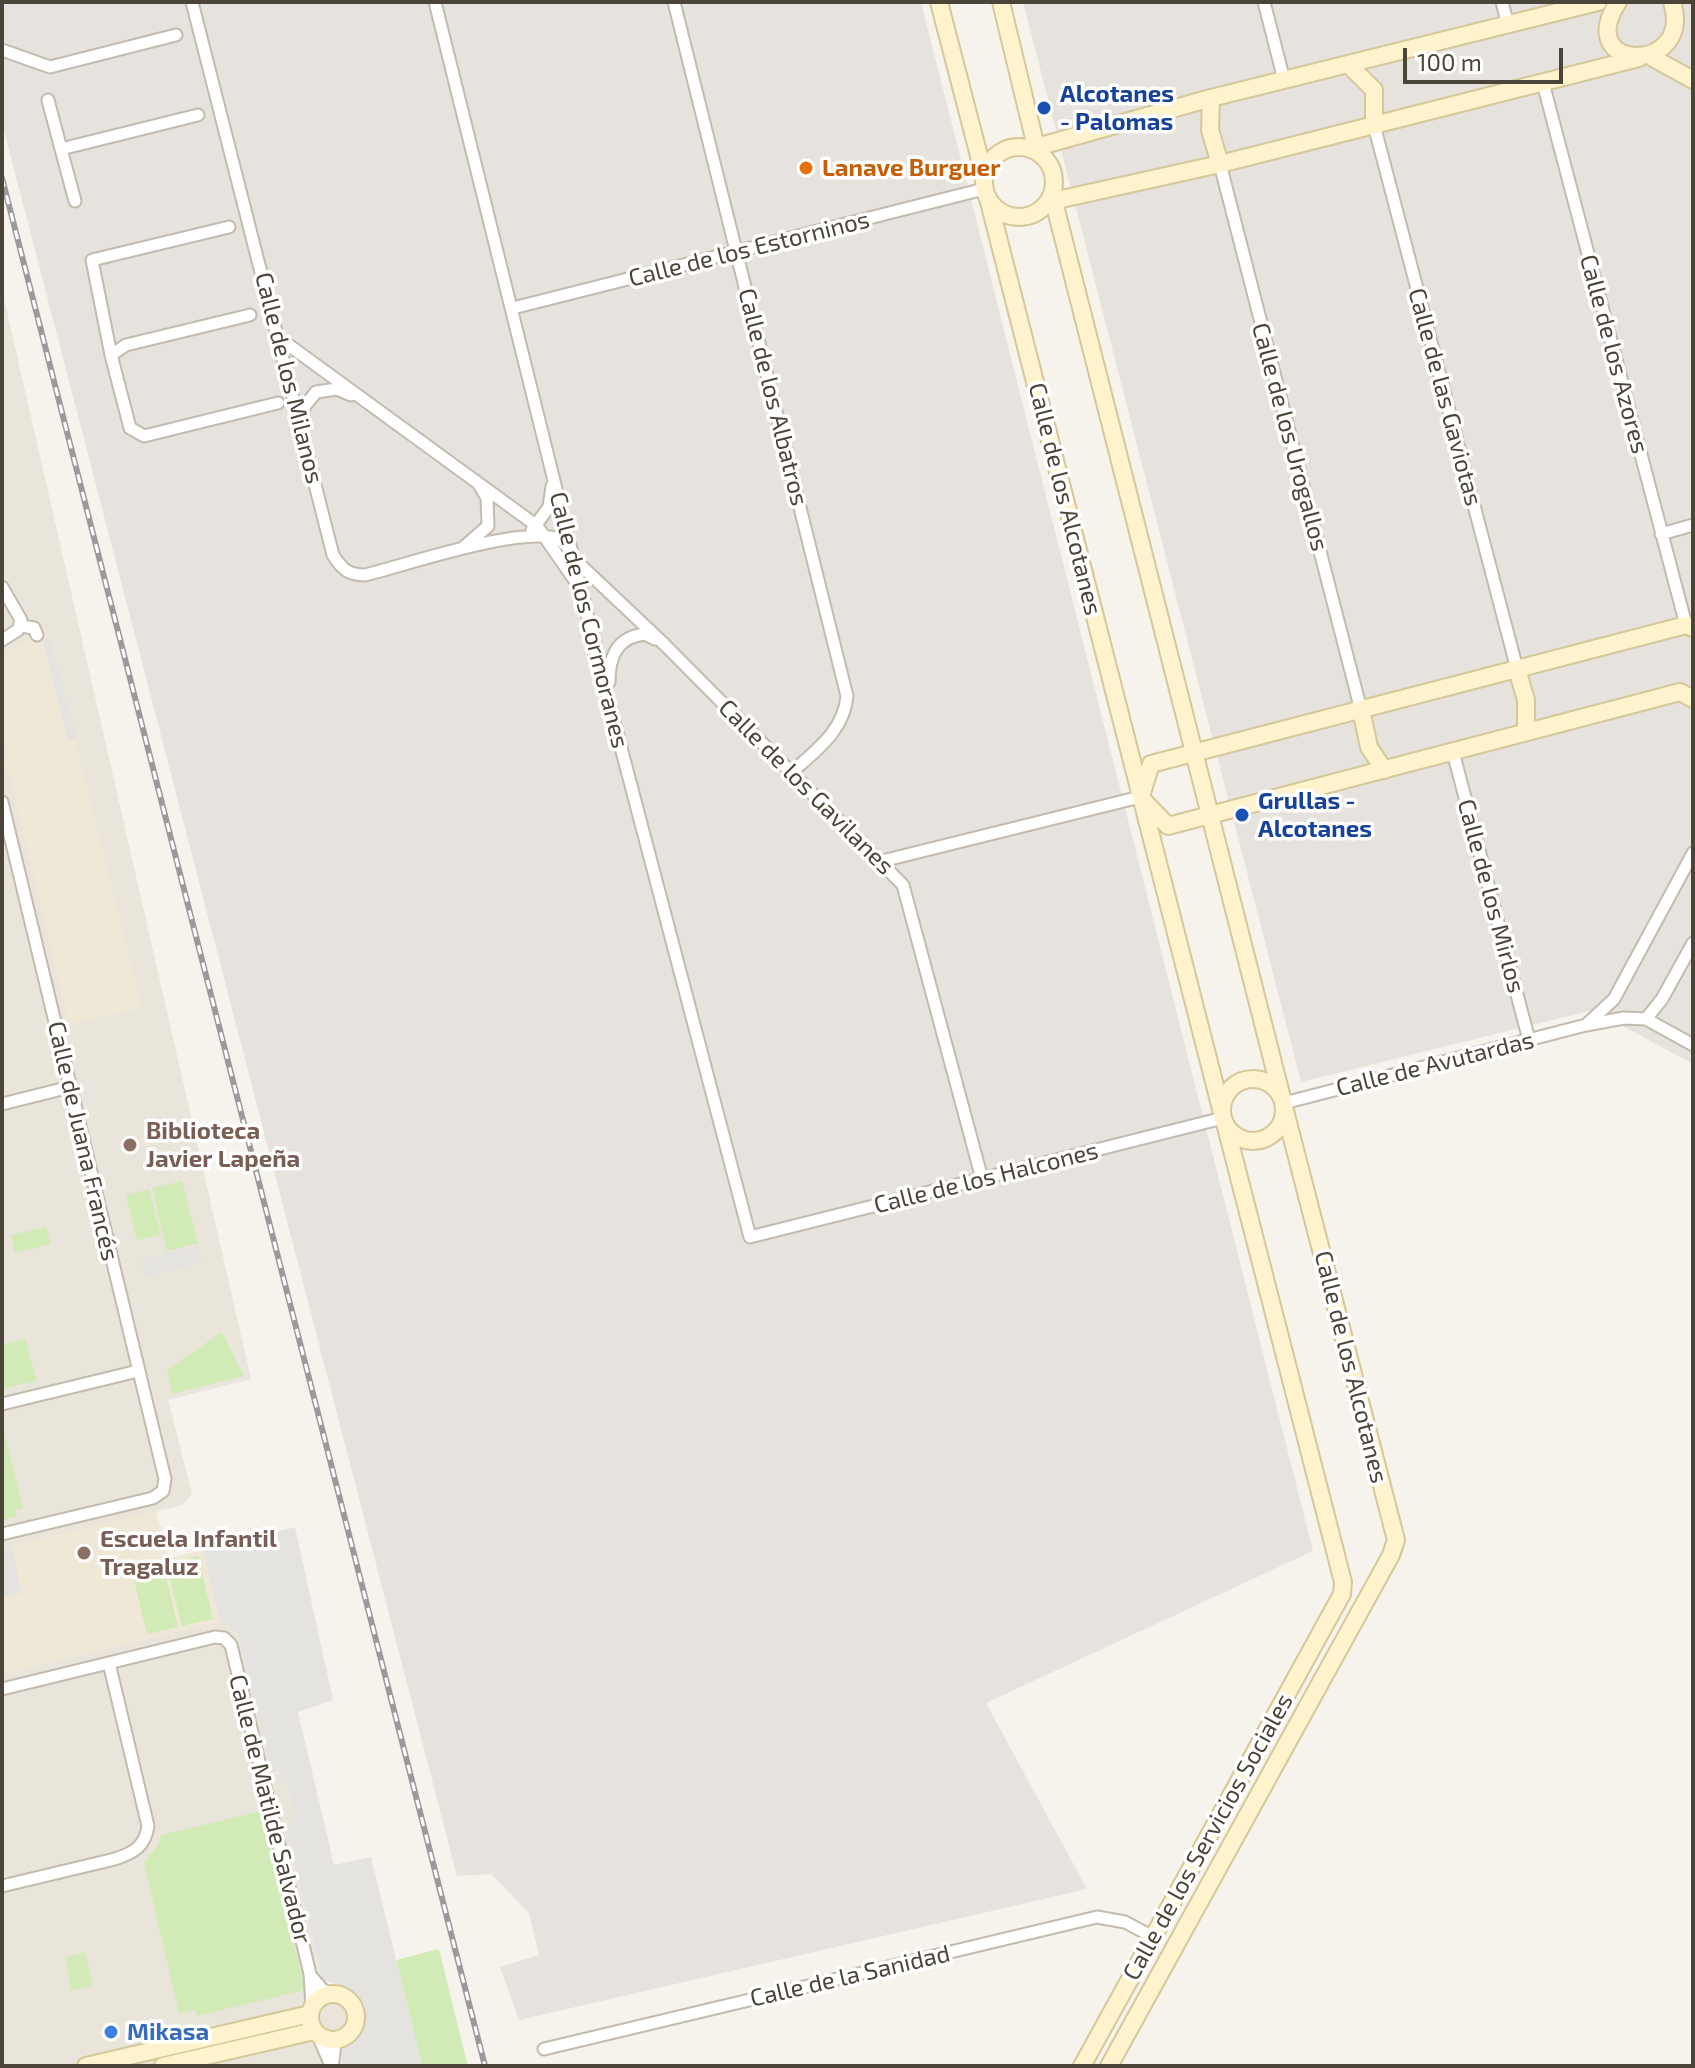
<!DOCTYPE html>
<meta charset="utf-8">
<style>
body{margin:0}
#map{position:relative;width:1695px;height:2068px;overflow:hidden;background:#f6f3ec;font-family:"Exo 2",sans-serif}
canvas{display:block}
.frame{position:absolute;inset:0;border:4px solid #4b4439;pointer-events:none}
.scale{position:absolute;left:1403px;top:48px;width:160px;height:36px;box-sizing:border-box;border:4px solid #4b4439;border-top:0;padding-left:10px;font-size:24px;line-height:28px;white-space:nowrap;color:#4b4439;-webkit-text-stroke:6px #fff;paint-order:stroke}
</style>
<div id="map">
<canvas width="1695" height="2068"></canvas>
<div class="frame"></div>
<div class="scale">100 m</div>
</div>
<script>
const ctx = document.querySelector('canvas').getContext('2d');
ctx.lineJoin = 'round';
function fill(path, color) { ctx.fillStyle = color; ctx.fill(path, 'evenodd'); }
function stroke(path, color, width, dash) { ctx.strokeStyle = color; ctx.lineWidth = width; ctx.lineCap = dash ? 'butt' : 'round'; ctx.setLineDash(dash || []); ctx.stroke(path); }
function write(font, color, halo, rows, align = 'center') {
  ctx.font = font + ' "Exo 2",sans-serif'; ctx.lineWidth = 7; ctx.setLineDash([]); ctx.textBaseline = 'middle'; ctx.strokeStyle = halo; ctx.fillStyle = color; for (const [text, x, y, turn = 0] of rows) {
    ctx.save(); ctx.translate(x, y); ctx.rotate((+turn || 0) * Math.PI / 180); ctx.textAlign = isNaN(turn) ? turn : align; if (halo) ctx.strokeText(text, 0, 0); ctx.fillText(text, 0, 0); ctx.restore();
  }
}
fill(new Path2D(`
 M2,290l249,1089 -83,21 24,94 -9,11 -181,43z
 M220,1621l10,5 9,12 36,136 9,-2 12,48 -9,3 -1,7 34,144 9,11 23,4 9,9 5,21 -4,12 -18,16 -5,8 3,11h-340v-392z`), '#eae5da');
fill(new Path2D(`
 M2,2h919l392,1549 -327,152 101,186 -568,131 -19,-53 39,-12 -10,-42 -38,-39 -34,2 -455,-1753z
 M1023,2h670v1062l-100,-54 -292,72z`), '#e6e2dd');
fill(new Path2D(`
 M47,629l95,379 -73,16 -59,-247 -8,-14 3,-6 -3,-102z
 M156,1511l12,47 35,-8 17,71 -218,53v-126z`), '#efe8d6');
fill(new Path2D(`
 M182,1181l16,62 -31,8 -15,-63z
 M149,1189l12,46 -24,5 -11,-45z
 M46,1227l5,17 -36,9 -4,-18z
 M222,1332l22,44 -72,18 -5,-24z
 M26,1339l10,42 -34,8v-44z
 M2,1424l21,84 -8,2 2,6 -14,4z
 M198,1556l15,63 -31,7 -16,-62z
 M163,1564l15,63 -31,7 -15,-62z
 M262,1811l43,179 -108,26 -2,-6 -16,3 -35,-150 14,-18 3,-10z
 M439,1949l26,106 3,11h-46l-26,-106z
 M85,1952l8,34 -22,5 -5,-34z`), '#d2eab5');
fill(new Path2D(`
 M49,637l27,101 -8,3 -26,-102z
 M198,1246l4,16 -58,14 -4,-16z
 M295,1527l38,173 -35,12 36,153 37,-8 51,209h-80l-1,-15 16,-13 8,-13 -1,-21 -12,-15 -30,-9 -36,-150 1,-7 9,-3 -12,-47 -12,-2 -33,-133 -9,-12 -10,-5 -17,-71z
 M11,1546l11,47 -20,5v-50z`), '#e5e3e0');
const street = new Path2D(`
 M192,2l141,553c9,14 15,20 32,20 41,-10 158,-50 193,-36 8,4 11,11 15,19l91,86 239,241 79,294
 M435,2l174,700 141,535 473,-119
 M674,2l173,694c-3,35 -31,54 -56,77
 M1264,2l20,78
 M1502,2l6,23
 M2,50l48,17 126,-32
 M1543,83l143,542
 M48,100l13,49 137,-34
 M1374,125l143,544
 M61,149l14,52
 M1220,164l141,546
 M513,308l471,-119
 M250,315l-124,30 -15,10 19,73 14,8 134,-33
 M279,338l258,188 39,56
 M111,355l-19,-95 137,-33
 M303,418l1,-11 12,-15 21,-3 14,6
 M532,530l17,-23 3,-21
 M1661,534l32,-9
 M464,547l24,-21 -1,-28 -7,-12
 M2,587l19,33 -3,10 -16,10
 M21,626l13,2 3,7
 M609,682c0,-26 8,-45 36,-48l10,5
 M1453,752l76,288
 M2,802l163,677 -2,12 -10,7 -151,36
 M878,862l262,-65
 M1646,1019l47,26
 M1586,1025l28,-26 79,-146
 M1284,1103l302,-78 38,-7 22,1 16,-20 31,-56
 M2,1104l68,-17
 M2,1404l136,-33
 M2,1689l213,-52 9,1 7,7 79,329 2,33
 M2,1886l113,-27c18,-6 30,-12 33,-33l-39,-163
 M310,1975l13,15 9,4
 M318,2035l13,31
 M544,2049l553,-132 28,5 28,15
 M333,2061l2,-17 9,-6`);
const secondary = new Path2D(`
 M939,2l45,173
 M1001,2l36,149
 M1618,2c-46,71 77,73 54,0
 M1653,58l40,22
 M1348,64l26,26v35
 M1211,98l-1,32 10,34
 M984 182a35 35 0 1 1 70 0a35 35 0 1 1-70 0Z
 M1030,149l181,-51 387,-96
 M1052,194l230,904
 M989,202l233,911
 M1048,202l172,-38 419,-106
 M1517,669l9,31v32
 M1361,710l8,37 15,23
 M1141,796l10,-32 535,-139 7,3
 M1141,798l27,28 512,-134 13,7
 M1222 1110a31 31 0 1 1 62 0a31 31 0 1 1-62 0Z
 M310 2017a23 23 0 1 1 46 0a23 23 0 1 1-46 0Z
 M86,2066l224,-52
 M163,2066l151,-35
 M1082,2066l260,-472 1,-12 -118,-459
 M1109,2066l282,-511 5,-15 -112,-433`);
stroke(street, '#c2bbae', 15);
stroke(secondary, '#d6c79b', 20);
stroke(street, '#fff', 11);
stroke(secondary, '#fff3cd', 16);
const rail = new Path2D(`
 M2,178l483,1888`);
stroke(rail, '#9a9a9a', 6);
stroke(rail, '#fff', 3, [9]);
for (const [x, y, r, color] of [
 [1044,108,8,"#1a4fb4"],
 [806,168,8,"#e8710a"],
 [1242,815,8,"#1a4fb4"],
 [130,1145,8,"#8d6e63"],
 [84,1553,8,"#8d6e63"],
 [111,2032,8,"#3f7fe0"]
]) { const dot = new Path2D(); dot.arc(x, y, r, 0, 2 * Math.PI); ctx.fillStyle = color; ctx.fill(dot); stroke(dot, '#fff', 3); }
write('bold 24px', '#164399', '#fff', [
 ["Alcotanes",1060,94],
 ["- Palomas",1060,122],
 ["Grullas -",1258,801],
 ["Alcotanes",1258,829]
], 'left');
write('bold 24px', '#c56008', '#fff', [
 ["Lanave Burguer",822,168]
], 'left');
write('24px', '#4b4439', '#fff', [
 ["Calle de los Estorninos",749,249,-14],
 ["Calle de los Azores",1614,354,75],
 ["Calle de los Milanos",289,378,76],
 ["Calle de los Albatros",773,397,76],
 ["Calle de las Gaviotas",1445,397,75],
 ["Calle de los Urogallos",1290,437,75],
 ["Calle de los Alcotanes",1065,499,76],
 ["Calle de los Cormoranes",589,620,76],
 ["Calle de los Gavilanes",806,787,45],
 ["Calle de los Mirlos",1491,896,75],
 ["Calle de Avutardas",1435,1064,-14],
 ["Calle de Juana Francés",83,1141,77],
 ["Calle de los Halcones",986,1178,-14],
 ["Calle de los Alcotanes",1351,1367,76],
 ["Calle de Matilde Salvador",270,1809,76],
 ["Calle de los Servicios Sociales",1208,1837,-61],
 ["Calle de la Sanidad",850,1976,-13]
]);
write('bold 24px', '#785e54', '#fff', [
 ["Biblioteca",146,1131],
 ["Javier Lapeña",146,1159],
 ["Escuela Infantil",100,1539],
 ["Tragaluz",100,1567]
], 'left');
write('bold 24px', '#366cbe', '#fff', [
 ["Mikasa",127,2032]
], 'left');
</script>
